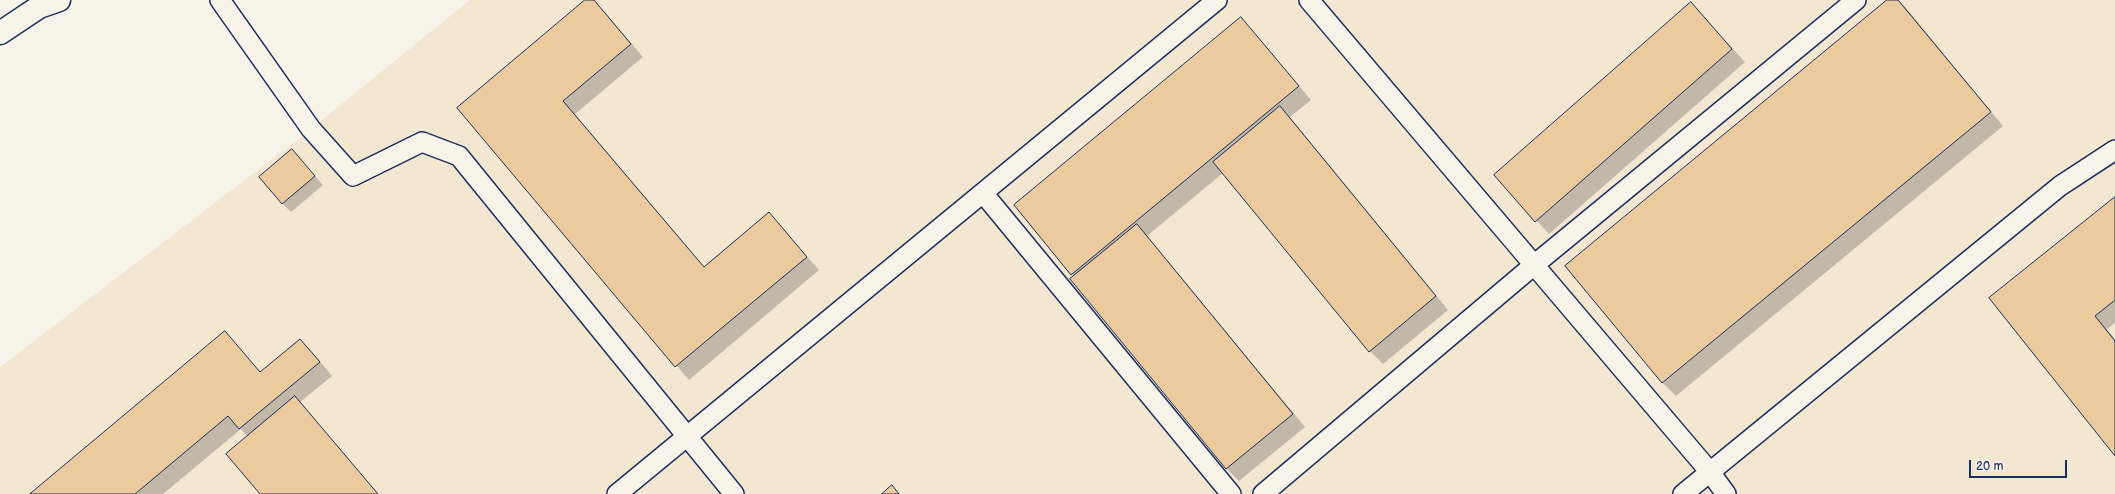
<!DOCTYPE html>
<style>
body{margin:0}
#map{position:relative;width:2115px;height:494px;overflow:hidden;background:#f7f3e8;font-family:"Balsamiq Sans",sans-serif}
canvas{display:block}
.scale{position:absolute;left:1969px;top:460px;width:98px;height:18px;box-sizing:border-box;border:2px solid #1b2f5e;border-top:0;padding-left:5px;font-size:12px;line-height:14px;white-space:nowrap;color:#1b2f5e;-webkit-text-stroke:3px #f7f3e8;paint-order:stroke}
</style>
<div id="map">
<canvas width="2115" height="494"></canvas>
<div class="scale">20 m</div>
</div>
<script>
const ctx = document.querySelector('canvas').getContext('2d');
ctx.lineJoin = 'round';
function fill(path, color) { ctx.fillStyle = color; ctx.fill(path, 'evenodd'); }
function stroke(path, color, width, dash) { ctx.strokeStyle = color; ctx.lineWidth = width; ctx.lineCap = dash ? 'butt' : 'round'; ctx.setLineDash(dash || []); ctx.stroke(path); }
fill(new Path2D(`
 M470,0h1645v494h-2115v-127l297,-227z`), '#f3e7d2');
fill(new Path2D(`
 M587,0h6l10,10 40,47 -68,57 130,154 64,-54 50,56 -130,110 -230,-272z
 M1889,0h9l9,9 96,117 -327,270 -13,-13 -96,-117z
 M1691,3l54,59 -196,172 -54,-59z
 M1241,18l70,82 -21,17 158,193 -65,54 -13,-13 -147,-178 -76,63 158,191 -66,54 -13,-13 -154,-194z
 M292,150l31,35 -32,27 -9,-9z
 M2115,198v125l-8,6 8,10v115l-125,-156z
 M225,332l36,41 39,-33 13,13 19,23 -32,26 78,92h-117l-13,-57 -7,-8 -78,65h-131z`), '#0003');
const building = new Path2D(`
 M585,0h9l37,44 -68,57 141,166 65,-55 38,45 -132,110 -218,-259z
 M1887,0h11l93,112 -329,271 -97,-117z
 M1691,2l41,47 -197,173 -41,-47z
 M1241,17l58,69 -228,189 -57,-70z
 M1280,106l156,190 -67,56 -156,-190z
 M292,149l23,27 -33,28 -23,-27z
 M2115,197v103l-20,16 20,25v115l-126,-158z
 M1137,224l156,190 -67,55 -156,-190z
 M225,331l35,41 40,-33 20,23 -81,67 -11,-13 -93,78h-105z
 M295,396l83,98h-118l-34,-40z
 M892,485l7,9h-17z`);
fill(building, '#ebcb9d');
stroke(building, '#1b2f5e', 1);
const service = new Path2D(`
 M220,0l91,129 42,47 69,-34 37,14 275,338
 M1309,0l401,472 16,22
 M983,193l248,301
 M617,494l600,-494
 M1263,494l271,-229 322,-265
 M1683,494l377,-308 55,-36`);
const minor = new Path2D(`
 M0,33l39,-26 20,-7`);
stroke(service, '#1b2f5e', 22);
stroke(minor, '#1b2f5e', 25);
stroke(service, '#f7f3e8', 19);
stroke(minor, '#f7f3e8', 22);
</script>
